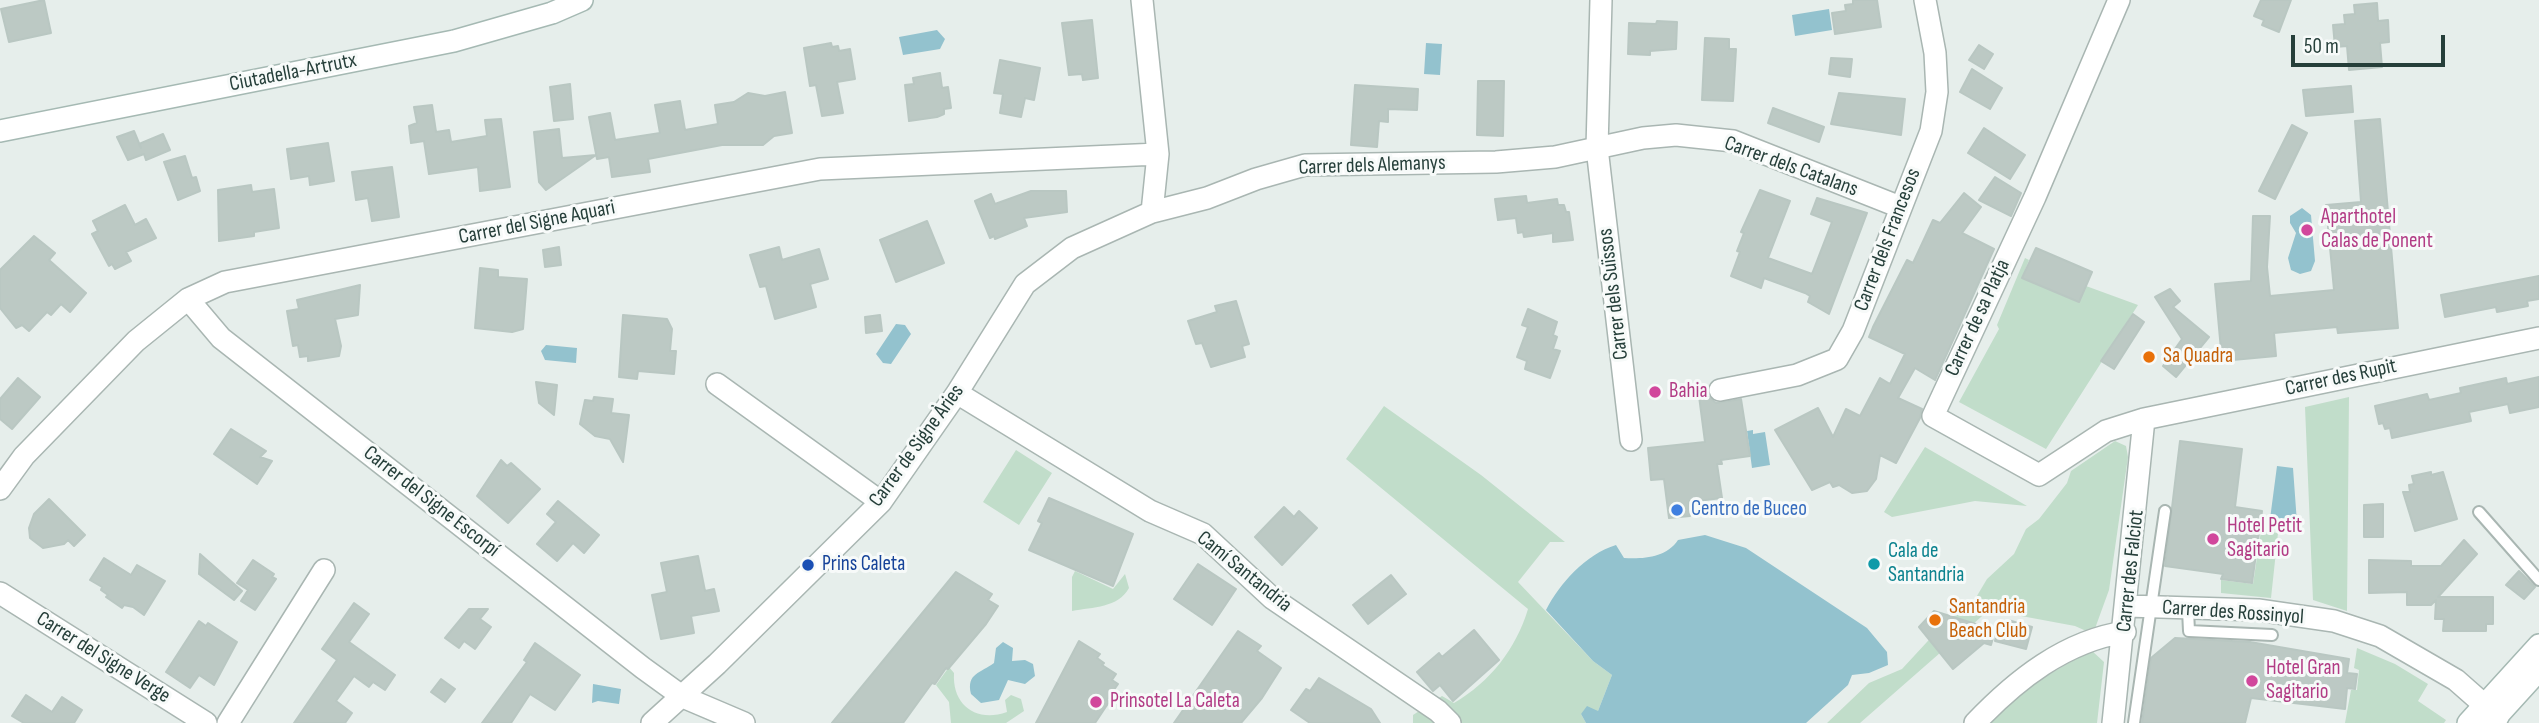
<!DOCTYPE html>
<meta charset="utf-8">
<style>
body{margin:0}
#map{position:relative;width:2539px;height:723px;overflow:hidden;background:#e6eeeb;font-family:"Sofia Sans Condensed",sans-serif}
canvas{display:block}
.scale{position:absolute;left:2291px;top:35px;width:154px;height:32px;box-sizing:border-box;border:4px solid #263f3a;border-top:0;padding-left:9px;font-size:21px;line-height:24px;white-space:nowrap;color:#263f3a;-webkit-text-stroke:5px #f7faf9;paint-order:stroke}
</style>
<div id="map">
<canvas width="2539" height="723"></canvas>
<div class="scale">50 m</div>
</div>
<script>
const ctx = document.querySelector('canvas').getContext('2d');
ctx.lineJoin = 'round';
function fill(path, color) { ctx.fillStyle = color; ctx.fill(path, 'evenodd'); }
function stroke(path, color, width, dash) { ctx.strokeStyle = color; ctx.lineWidth = width; ctx.lineCap = dash ? 'butt' : 'round'; ctx.setLineDash(dash || []); ctx.stroke(path); }
function write(font, color, halo, rows, align = 'center') {
  ctx.font = font + ' "Sofia Sans Condensed",sans-serif'; ctx.lineWidth = 6; ctx.setLineDash([]); ctx.textBaseline = 'middle'; ctx.strokeStyle = halo; ctx.fillStyle = color; for (const [text, x, y, turn = 0] of rows) {
    ctx.save(); ctx.translate(x, y); ctx.rotate((+turn || 0) * Math.PI / 180); ctx.textAlign = isNaN(turn) ? turn : align; if (halo) ctx.strokeText(text, 0, 0); ctx.fillText(text, 0, 0); ctx.restore();
  }
}
fill(new Path2D(`
 M2025,258l4,2 -7,18 57,24 7,-16 52,19 -92,144 -87,-47 40,-73 -2,-4z
 M2349,397l-2,214 -34,-11 -8,-193z
 M1384,406l97,69 84,67h-15l-32,40 75,79 19,14 -14,36 -17,3 5,9h-173v-8l29,-19 12,7c36,-21 62,-54 74,-94l-182,-150z
 M2115,441l11,5 2,11 -19,133 -16,44 -18,-8 -86,-16 -129,113h-33l42,-40 33,-14 49,-53 17,-5 19,-32 27,-25 12,-25 13,-10 28,-36 4,-12z
 M1925,447l102,59 -52,-5 -83,16 -8,-5z
 M1016,450l36,23 -33,52 -36,-23z
 M2261,531l17,2 -7,65 -50,-5v-13l32,4z
 M1075,571l38,18 12,-15 4,14c-11,20 -36,19 -57,23v-34z
 M2357,648l38,16 33,20 -10,17 28,19 -2,3h-99l6,-33h6l2,-20 -5,-2z
 M2091,650l13,12 -7,61h-107l34,-34z
 M949,667l5,6c-2,32 22,50 53,39l-2,-12 6,-5 10,4 3,12 -18,12h-55l-2,-21 -13,-17z`), '#c1ddca');
fill(new Path2D(`
 M1829,9l3,21 -37,6 -3,-21z
 M937,30l8,9 -5,10 -37,6 -4,-18z
 M1426,43l16,1 -2,31 -16,-1z
 M2302,208l9,7 4,46 -4,10 -11,3 -9,-4 -3,-12 8,-25 -6,-10v-7z
 M896,324l9,1 6,9 -20,30 -8,-1 -7,-9z
 M546,345l31,3 -1,15 -31,-3 -4,-9z
 M1753,430v4l12,-2 5,33 -18,3 -5,-37z
 M2277,466l16,2 4,55 -27,-4z
 M1705,535l41,13 121,80 20,24 1,13 -19,8 -17,2 -4,10 -42,38h-220l-5,-9 6,-8 11,5 14,-36 -19,-14 -47,-51c14,-27 40,-56 70,-65l8,13c19,1 42,0 54,-18z
 M1003,642l10,6 -1,13 13,-1 8,4 2,12 -10,8 -17,-4 -9,20 -18,3 -10,-9c-5,-21 10,-21 23,-31l2,-15z
 M593,684l28,5 -2,15 -21,-3 -6,2z`), '#93c2ce');
const building = new Path2D(`
 M44,0l7,33 -42,9 -8,-33z
 M1853,0h24l4,27 -46,7 -3,-21 14,-2 -1,-6 8,-1z
 M2261,0h30l-12,32 -17,-7 2,-5 -10,-4z
 M2377,3l1,18 10,-1 1,22 -9,1 2,24 -33,3 -2,-24 -12,1 -2,-22 12,-1 -1,-9 11,-1 -1,-9z
 M1092,20l6,58 -15,2 -1,-6 -13,1 -7,-52z
 M1657,21l20,1 -1,27 -26,2v4l-22,-1 1,-31 27,1z
 M1705,38l24,1v10h7l-3,52 -31,-1z
 M831,43l1,4 6,-1 1,5 11,-2 5,30 -18,3 6,31 -21,3 -6,-31 -6,1 -6,-38z
 M1979,45l14,9 -9,15 -15,-9z
 M1831,58l21,1 -2,18 -21,-3z
 M1000,60l40,8 -6,32 -9,-2 -4,19 -21,-4 3,-19 -9,-1z
 M1972,69l30,19 -12,21 -30,-17z
 M940,73l2,15 6,-1 3,21 -7,1v5l-7,3 -28,4 -4,-36 9,-1 -1,-6z
 M1478,81h26l-1,55 -26,-1z
 M570,84l3,35 -19,2 -4,-34z
 M1355,85l63,4 -1,21 -29,-1v13l-9,-1 -2,26 -26,-2z
 M2351,86l2,26 -47,4 -3,-26z
 M785,92l7,41 -18,3 -11,9h-41l-74,14 2,13 -38,5 -3,-20 -12,2 -8,-42 21,-4 5,27 45,-7 -5,-28 25,-4 5,29 33,-6 -3,-19 19,-3 14,-9 17,3z
 M1839,93l66,6 -4,36 -70,-11z
 M432,105l4,27 13,-2 2,12 36,-6 -2,-16 16,-1 9,68 -30,4 -2,-24 -49,7 -5,-33 -13,2 -2,-17 8,-3 -3,-16z
 M1773,108l51,19 -5,15 -51,-19z
 M2380,119l18,209 -60,5 -1,-6 -63,6 2,23 -54,5 -7,-77 36,-3 2,-65h17l-3,51 3,29 64,-6 -8,-85 35,-3 -6,-81z
 M2292,125l15,8 -32,66 -16,-8z
 M1984,128l41,27 -15,24 -42,-26z
 M559,129l3,29 34,-3 -50,35 -7,-8 -5,-50z
 M134,131l7,17 -2,-4 24,-10 7,16 -24,10 -2,-6 -16,6 -11,-23z
 M328,143l6,38 -24,4 -1,-9 -18,3 -4,-30z
 M185,156l7,22 4,-1 4,14 -22,9 -14,-38z
 M392,167l7,50 -27,4 -4,-23 -12,2 -4,-28z
 M1995,177l26,16 -10,23 -32,-16z
 M251,185l1,7 22,-3 5,39 -25,4v4l-35,5 -1,-51z
 M1760,190l30,11 -22,57 44,16 20,-52 -21,-8 6,-16 50,15 -38,101 -21,-12 2,-6 -5,-3 -41,-15 -3,10 -30,-12 9,-24 -3,-1 7,-18 -3,-1z
 M1031,191h35l1,21 -43,6 3,8 -32,13 -1,-3 -4,2 -15,-37 16,-7 4,10z
 M1964,193l17,14 -19,26 32,16 -59,131 -20,-12 -17,30 24,11 -2,9 -24,45 -16,-8 -4,24 -9,12 -15,2 -13,-8 -6,2 -3,-5 -18,8 -37,-60 43,-22 15,29 13,-28 14,7 20,-38 10,6 15,-30 -36,-17 4,-10 34,-67 6,3 20,-43 7,3z
 M1526,196l1,7 30,-4 1,6h6l2,7h3l4,28 -20,2v-9l-29,4 -1,-5 -5,1 -2,-15 -18,2 -3,-21z
 M125,205l10,20 11,-6 10,19 -30,14 5,9 -16,8 -3,-5 -3,2 -17,-32 6,-3 -5,-10z
 M927,221l17,42 -48,19 -16,-42z
 M34,236l21,17 -6,7 37,33 -16,19 -9,-8 -10,11 -4,-3 -18,19 -7,-6 -6,3 -16,-20v-38z
 M559,247l2,18 -16,2 -2,-17z
 M779,247l3,13 37,-11 9,30 -18,5 6,23 -41,12 -9,-33 -6,1 -10,-32z
 M2036,248l56,24 -13,30 -57,-24z
 M480,268l18,2v7l29,2 -4,50 -11,3 -37,-4z
 M2539,276v23l-12,2 1,5 -31,6 -1,-5 -51,10 -4,-22z
 M360,285l-2,30 -23,4 6,27 -2,10 -31,5v-5l-8,1 -2,-12 -5,1 -6,-35 12,-2 -2,-9z
 M2170,289l10,12 -7,6 36,30 -33,40 -13,-11 19,-27 -27,-42z
 M1236,301l13,43 -7,2 3,11 -34,10 -9,-24 -6,1 -8,-23 29,-9 -2,-6z
 M1528,309l29,13 -4,13 4,2 -4,12 7,2 -10,27 -25,-9 2,-8 -10,-4 11,-30 -6,-2z
 M2133,314l11,8 -30,47 -13,-8z
 M623,315l44,4 5,10 -2,22h6l-2,23 -36,-3 -1,8 -18,-2z
 M880,315l2,16 -16,2 -1,-16z
 M2539,377v30l-29,6 -2,-9 -39,8 2,9 -79,17 -2,-10 -5,1 -2,-6 -4,1 -4,-18 52,-12 2,6 32,-7 -1,-5 46,-10 1,6z
 M18,378l22,19 -28,32 -12,-10v-20z
 M536,382l21,3 -3,30 -15,-12z
 M1699,396l10,1 7,6 25,-4 9,57 -29,4 1,4h-5l5,34 -33,4 1,14 -21,2 -5,-39 -13,1 -3,-32 57,-6z
 M594,397l19,2 -2,14 18,2 -6,47 -13,-23 -15,-3 -15,-12 5,-24 8,1z
 M231,429l35,22 -6,6 12,4 -15,23 -43,-30z
 M2180,441l62,8 -7,58 27,4 -10,72 -31,-4 2,-5 -58,-8z
 M501,460l6,6 4,-3 29,26 -32,34 -31,-27z
 M2431,472v3l12,-3 14,47 -42,12 -12,-39h7l-1,-7 5,-1 -2,-8z
 M1049,498l84,36 -20,52 -84,-36 13,-27 -4,-2z
 M49,499l36,36 -11,11 -6,-6 -4,4 -21,4 -13,-10 -1,-10 5,-14z
 M558,501l41,34 -15,18 -11,-10 -16,18 -20,-17 19,-22 -9,-8z
 M2383,504v33h-19v-32z
 M1284,507l10,10 5,-6 18,17 -35,37 -27,-28z
 M2464,540l13,14 -39,43h55v27h-7v7h-43l1,-12h-9l1,-19 -5,5h-24v-13l-38,1v-33l42,1v5h30z
 M200,554l42,37 -8,9 -35,-26z
 M698,556l7,35 9,-2 5,22 -28,5 3,17 -33,6 -9,-44 15,-3 -6,-29z
 M104,558l27,17 6,-10 28,16 -21,34 -11,-8 -9,-2 -2,3 -16,-11 2,-2 -7,-5 1,-3 -12,-7z
 M253,560l21,14 -2,3 4,2 -21,31 -14,-9 7,-11 -11,-7z
 M1198,564l38,25 -24,36 -38,-26z
 M2519,571l16,16 -11,12 -18,-14z
 M956,572l36,22 -4,6 10,6 -12,18 -38,45 -2,-1 -11,16 -3,-1 -29,40h-71z
 M1391,575l15,19 -38,30 -15,-19z
 M354,603l15,11 -20,28 46,33 -10,15 -12,-8 -4,5 -15,-11 -18,25 16,12 -7,10h-51l43,-63 -15,-11z
 M469,609h19l-8,10 11,8 -16,22 -11,-8 -5,7 -14,-10z
 M1934,611l61,19 -4,15 -7,-2 -31,26 -34,-42z
 M2008,620l24,7 -6,22 -31,-8 4,-17 7,2z
 M199,621l7,5 2,-3 29,19 -23,43 -15,-10 -9,13 -24,-16z
 M1474,630l25,30 -46,41 -13,-16 -7,6 -16,-19 22,-19 3,4z
 M1238,631l23,15 -4,5 24,17 -19,30 -21,25h-67z
 M2175,638l75,4 99,17 -2,14 10,1 -2,15 -8,-1 -2,21 -94,-11 -6,25h-103l9,-65z
 M1079,641l21,13 -3,4 7,5 -2,2 14,9 -4,6 6,4 -11,16 2,2 -14,21h-59z
 M535,643l45,32 -25,35 -25,-16 -19,29h-29l45,-61 -3,-2z
 M1319,678l52,31 9,14h-70l-19,-13 15,-21 4,2z
 M441,679l14,10 -10,13 -14,-10z
 M26,695l26,17 10,-15 20,13 -8,13h-50l-12,-7z`);
fill(building, '#bcc9c4');
stroke(building, '#b9c7c2', 2);
const lane = new Path2D(`
 M2479,512l60,68
 M2188,610l1,21 83,4
 M2134,723l31,-212`);
const street = new Path2D(`
 M1142,0l16,154 -6,58
 M1601,0l-4,148 34,292
 M2119,0l-84,197 -102,219 106,59 67,-44 38,-12 395,-81
 M188,299l33,39 422,330 40,29 61,26
 M717,384l164,118
 M1720,390l77,-15 40,-16 16,-28 78,-200 6,-39 -2,-39 -10,-53
 M957,393l193,118 53,23 69,64 166,113 12,12
 M0,489l24,-33 112,-115 52,-42 37,-17 595,-113 338,-15
 M0,593l206,130
 M2127,606l131,4 76,11 46,15 76,44 42,37
 M228,723l96,-153
 M652,723l65,-59 164,-162 76,-109 68,-109 47,-36 80,-36 55,-14 49,-19 49,-14 191,-3 59,-5 88,-19 33,-3 57,6 167,66
 M1975,723c41,-43 90,-82 150,-91
 M2113,723l31,-304`);
const secondary = new Path2D(`
 M0,131l454,-90 98,-28 30,-13
 M2468,723l71,-78
 M2491,723l48,-53`);
stroke(lane, '#a9b6b2', 14);
stroke(street, '#a9b6b2', 24);
stroke(secondary, '#a5b9b3', 24);
stroke(lane, '#fff', 10);
stroke(street, '#fff', 21);
stroke(secondary, '#fff', 21);
for (const [x, y, r, color] of [
 [2307,230,7,"#d1479c"],
 [2149,357,7,"#e8710a"],
 [1655,392,7,"#d1479c"],
 [1677,510,7,"#3f7fe0"],
 [2213,539,7,"#d1479c"],
 [1874,564,7,"#0f9aa8"],
 [808,565,7,"#1a4fb4"],
 [1935,620,7,"#e8710a"],
 [2252,681,7,"#d1479c"],
 [1096,702,7,"#d1479c"]
]) { const dot = new Path2D(); dot.arc(x, y, r, 0, 2 * Math.PI); ctx.fillStyle = color; ctx.fill(dot); stroke(dot, '#f7faf9', 2.5); }
write('21px', '#263f3a', '#f7faf9', [
 ["Ciutadella-Artrutx",293,73,-11],
 ["Carrer dels Alemanys",1372,166,-2],
 ["Carrer dels Catalans",1791,167,20],
 ["Carrer del Signe Aquari",537,223,-11],
 ["Carrer dels Francesos",1888,240,-69],
 ["Carrer dels Suïssos",1614,294,-97],
 ["Carrer de sa Platja",1978,318,-65],
 ["Carrer des Rupit",2341,378,-12],
 ["Carrer de Signe Àries",917,446,-54],
 ["Carrer del Signe Escorpí",431,502,38],
 ["Carrer des Falciot",2131,571,-84],
 ["Camí Santandria",1244,572,39],
 ["Carrer des Rossinyol",2233,613,4],
 ["Carrer del Signe Verge",103,658,32]
]);
write('21px', '#b23c85', '#f7faf9', [
 ["Aparthotel",2321,218],
 ["Calas de Ponent",2321,242],
 ["Bahia",1669,392],
 ["Hotel Petit",2227,527],
 ["Sagitario",2227,551],
 ["Hotel Gran",2266,669],
 ["Sagitario",2266,693],
 ["Prinsotel La Caleta",1110,702]
], 'left');
write('21px', '#c56008', '#f7faf9', [
 ["Sa Quadra",2163,357],
 ["Santandria",1949,608],
 ["Beach Club",1949,632]
], 'left');
write('21px', '#366cbe', '#f7faf9', [
 ["Centro de Buceo",1691,510]
], 'left');
write('21px', '#0d838f', '#f7faf9', [
 ["Cala de",1888,552],
 ["Santandria",1888,576]
], 'left');
write('21px', '#164399', '#f7faf9', [
 ["Prins Caleta",822,565]
], 'left');
</script>
